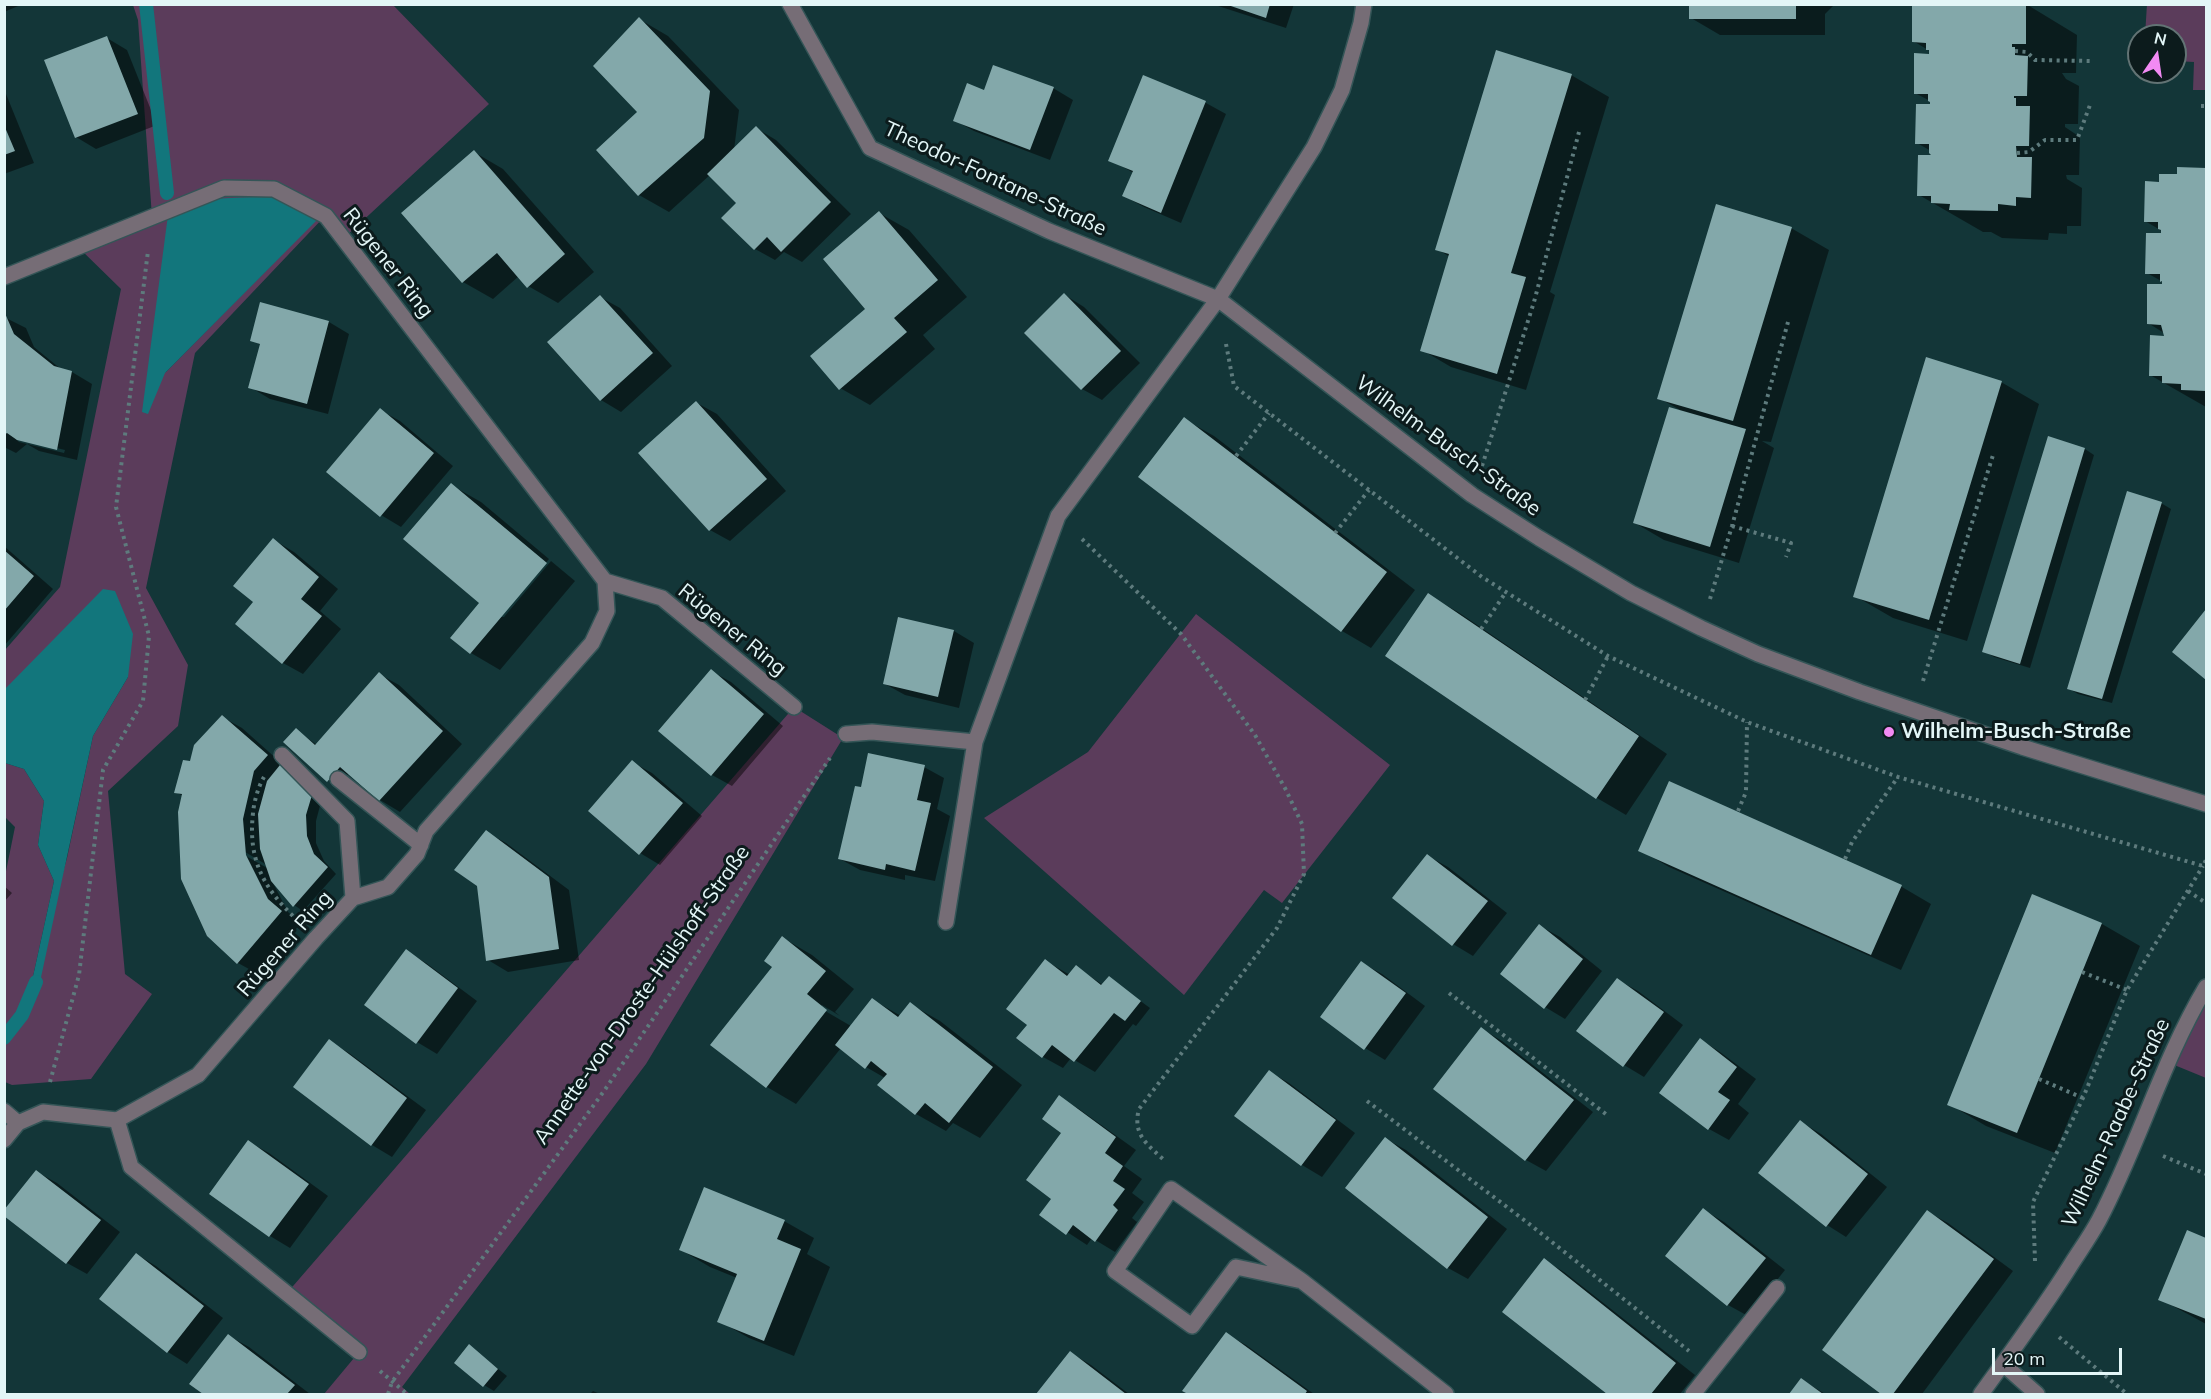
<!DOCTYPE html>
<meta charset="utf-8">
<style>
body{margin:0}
#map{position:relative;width:2211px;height:1399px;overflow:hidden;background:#133638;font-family:Mulish,sans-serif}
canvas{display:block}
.frame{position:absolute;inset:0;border:6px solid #e3f6f7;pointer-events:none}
.north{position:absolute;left:2127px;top:24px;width:60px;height:60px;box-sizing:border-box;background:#0c1b1c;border:2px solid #627374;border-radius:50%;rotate:13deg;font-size:16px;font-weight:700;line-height:24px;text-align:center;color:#e3f6f7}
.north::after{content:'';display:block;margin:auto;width:21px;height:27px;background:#f28af3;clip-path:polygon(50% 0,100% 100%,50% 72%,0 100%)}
.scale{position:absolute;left:1992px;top:1348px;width:130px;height:27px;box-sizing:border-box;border:3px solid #e3f6f7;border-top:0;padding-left:8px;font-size:18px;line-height:21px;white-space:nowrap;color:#e3f6f7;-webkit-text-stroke:4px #0c1b1c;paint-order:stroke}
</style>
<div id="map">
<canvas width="2211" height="1399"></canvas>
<div class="frame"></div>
<div class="north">N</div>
<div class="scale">20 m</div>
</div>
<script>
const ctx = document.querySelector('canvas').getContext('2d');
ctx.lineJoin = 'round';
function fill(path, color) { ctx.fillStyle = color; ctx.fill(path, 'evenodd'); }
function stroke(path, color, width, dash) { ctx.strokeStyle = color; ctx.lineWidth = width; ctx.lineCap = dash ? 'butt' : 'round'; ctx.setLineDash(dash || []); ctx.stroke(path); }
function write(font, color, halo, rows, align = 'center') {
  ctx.font = font + ' Mulish,sans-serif'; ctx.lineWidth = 6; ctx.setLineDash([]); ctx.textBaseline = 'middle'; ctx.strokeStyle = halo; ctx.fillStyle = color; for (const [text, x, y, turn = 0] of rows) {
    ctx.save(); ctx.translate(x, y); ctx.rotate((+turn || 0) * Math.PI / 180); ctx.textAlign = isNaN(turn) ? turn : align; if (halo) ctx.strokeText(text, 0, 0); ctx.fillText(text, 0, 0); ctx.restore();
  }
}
fill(new Path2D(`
 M2147,4l59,1v85h-13l1,-28 -19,-1v-25h-30z
 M133,5h260l96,99 -145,134 -19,-22 -130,137 -49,235 42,77 -10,61 -70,65 17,183 27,20 -61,85 -79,6 -7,-3 -1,-201 11,-54 -10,-10v-54l19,6 20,32 -6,44 16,36 -22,100 35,-123 26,-122 35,-59 -123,12v-39l55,-63 61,-298 -43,-42 74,-30 -14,-197zM273,196l45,22 -153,155z
 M1196,614l194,151 -108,138 -18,-13 -80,105 -200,-177 104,-66z
 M794,707l49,31 -197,326 -244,323 8,7h-86l35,-42 -72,-59z
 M2206,987v91l-39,-16z`), '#5b3c5b');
fill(new Path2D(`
 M273,196l46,22 -154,155 -17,41 -6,-2 26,-197 42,-16z
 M103,589l12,2 18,43 -5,43 -35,59 -53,246 -8,-1 22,-100 -16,-36 6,-44 -20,-32 -19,-6v-74z`), '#12767c');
fill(new Path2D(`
 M4,4h19l-19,8z
 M1212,4h82l-8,24z
 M1691,4h141l1,2 -8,8v21h-105l-29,-17z
 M1914,4h112l51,31 -1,38h-14l4,6 13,7 -1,38h-13v3l15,10 -1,38h-13l1,4 15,9 -1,38h-14v8l-18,-1 -1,7 -46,-2 -11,-6h-8l-64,-37 16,-38 -4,-6 -14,-8 15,-41 -17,-9 15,-42 -17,-10z
 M639,19l29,17 71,74 -5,40 22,-22 20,12 75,74 -49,48 -18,-10 -9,8 -20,-11 -17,-46 -28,-28 -41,37 -30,-17 -41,-45 41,-38z
 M107,38l20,12 30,75 -61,24 -20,-12z
 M1571,75l38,22 -59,195 5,3 -29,95 -75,-23 -29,-17 28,-93 -13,-8z
 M1144,77l62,26 20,11 -45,109 -37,-16 -20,-11 10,-23 -24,-13z
 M1053,88l20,12 -23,60 -76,-29 -20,-11 31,-28z
 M4,89l30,74 -30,11z
 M474,152l29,17 91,103 -36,31 -30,-17 -9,-10 -26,23 -30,-17 -60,-69z
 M2179,169h27v238l-56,-32 15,-38 -1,-4 -16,-10 15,-41 -16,-9 15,-42 -17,-10 15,-38 18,-8z
 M879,213l30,17 58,67 -44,38 12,14 -65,56 -30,-17 27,-79z
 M1791,228l38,22 -58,192 -9,-1 12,7 -35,115 -75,-23 -29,-17 45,-113 -21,-12z
 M1065,295l19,12 56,56 -38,37 -20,-11z
 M600,297l20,11 52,58 -51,46 -20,-12 -52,-57z
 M261,304l68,18 20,12 -21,80 -58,-15 -20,-12 11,-42 -9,-5z
 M4,317l22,11 8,19 28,23 10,2 20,12 -15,76 -38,-9 -12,-7 37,9 1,-3 -50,-12 4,4 8,2 -11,9 -12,-6z
 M2001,382l38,22 -72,237 -74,-23 -38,-22z
 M697,403l20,11 69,77 -56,50 -20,-11z
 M380,410l20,11 53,45 -52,61 -20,-12z
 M1184,419l30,17 201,154 -44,58 -29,-17z
 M2049,438l36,11 9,6 -64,213 -36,-11 -10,-6z
 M451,485l30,17 68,57 -49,58h4l47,-56 24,20 -75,89 -29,-17 10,-50z
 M2161,503l10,6 -59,194 -34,-9 -10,-6z
 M274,540l20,12 44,37 -18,22 21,18 -38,45 -20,-11 -46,-39 18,-22z
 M4,546l49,43 -49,57z
 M1428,595l30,17 209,142 -41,61 -29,-17z
 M2206,612v66l-32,-27z
 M954,631l20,12 -15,65 -54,-13 -20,-11z
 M711,671l20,11 52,44 -51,60 -20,-11z
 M379,674l20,11 63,59 -62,68 -20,-12 -31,-27 -12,13 -9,-6 -32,-50 21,15z
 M222,717l20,11 45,40 -2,2 36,32 -5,19v22l8,18 12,13 -33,37 -9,-6 -21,-22 15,29 13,11 -43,51 -20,-11 -30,-28 -25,-139 -7,-4 15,-29zM240,849l27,16v3l-28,-16z
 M632,762l20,11 50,43 -42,49 -20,-12z
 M924,767l20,11 -7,31 13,7 -15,65 -30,-6v5l-45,-10 -20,-11 22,-70z
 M1670,783l232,104 29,17 -30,66 -232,-103 -29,-17z
 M486,832l20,11 63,47 10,70 -71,12 -20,-12z
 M1428,856l20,11 59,46 -34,43 -20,-12z
 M4,886l8,7 -8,9z
 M2033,896l69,28 38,22 -85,207 -69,-27 -37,-22z
 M1540,926l20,11 42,34 -37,48 -20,-12z
 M783,938l29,17 42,34 -19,23 5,4 -18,-11 -2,3 31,18 22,-26 28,16 9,-12 30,17 82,64 -42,53 -27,-15 -7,8 -30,-17 -36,-29 5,-7 -19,-11 -25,-19 -45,56 -29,-17 -55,-42 62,-78z
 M406,951l20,12 51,38 -40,53 -20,-12z
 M1046,961l24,14 6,-8 27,18 6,-7 41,30 -14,18 -3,-2 -38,48 -24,-14 -8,10 -20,-11 -25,-20 11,-12z
 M1362,963l20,11 43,32 -40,54 -20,-12 -43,-31z
 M1618,980l20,11 45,34 -39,52 -20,-12z
 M1482,1029l20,12 91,71 -47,59 -20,-11z
 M1701,1040l19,12 36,27 -18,25 11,9 -20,27 -20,-11z
 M329,1041l20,12 77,57 -34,47 -20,-12 -77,-58z
 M1270,1072l19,11 66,50 -33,44 -20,-12 -66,-49z
 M1059,1097l20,12 57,41 -12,16 18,13 -10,14 12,9 -12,16 5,4 -22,30 -23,-14 -5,7 -46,-30 12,-17 10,-66z
 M1801,1122l20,12 66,53 -41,50 -19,-12z
 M1386,1139l20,11 101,79 -39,50 -20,-11z
 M249,1142l20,11 59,43 -38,52 -20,-12z
 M37,1172l20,11 63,49 -33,42 -20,-11z
 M1704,1210l20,12 61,48 -37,46 -20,-11z
 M1928,1212l20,11 65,48 -91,123h-38l-60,-44z
 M784,1221l30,17 -7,16 23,13 -36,89 -45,-18 -30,-17 18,-43 -27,-11 -29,-17z
 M2187,1232l19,7v85l-46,-25z
 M136,1254l20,12 67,52 -36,46 -19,-12z
 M1544,1260l20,12 131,103 -15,19h-71l-105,-83z
 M1226,1334l20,11 68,49h-124l-6,-4z
 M229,1336l20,11 61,47h-105l-14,-10z
 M469,1346l38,30 -13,15 -10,-6z
 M1071,1353l20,12 38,29h-91z
 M1802,1380l20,12 3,2h-34z
 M593,1391l7,3h-10z`), '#0007');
stroke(new Path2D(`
 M146,4l21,189
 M4,1038l18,-23 14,-33`), '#12767c', 14);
fill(new Path2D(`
 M1225,4h45l-4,14z
 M1689,4h107v15h-107z
 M1912,4h114v40h-14v3h3v8l13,1 -1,40h-13v2h2v8h14l-1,40h-13l1,11h15l-1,41 -15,-1v9l-18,-2v7l-49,-1 1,-6 -19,-1v-7h-14l1,-41h13l-2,-2v-9h-14l1,-40h14v-2l-2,-1v-7h-14v-41l15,1v-4h-3v-7l-14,-1z
 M639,17l71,74 -6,47 -66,58 -42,-46 41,-38 -44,-46z
 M107,36l31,78 -63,24 -31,-78z
 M1496,50l76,24 -61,199 15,4 -29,97 -77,-23 29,-97 -14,-4z
 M993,65l61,22 -24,63 -77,-29 14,-38 17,7z
 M1143,75l63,26 -45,112 -39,-17 11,-25 -25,-10z
 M4,125l11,26 -11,4z
 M756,126l75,76 -50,50 -14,-15 -13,13 -33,-32 15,-15 -29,-29z
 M474,150l91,104 -38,34 -30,-35 -35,30 -61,-70z
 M2177,167l29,1v223l-25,-1v-6l-19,-1v-7h-13l1,-41 14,1 -3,-11 -14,-1v-40h15v-3l-2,1v-8h-15l1,-41h15v-3l-3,-1v-7h-14l1,-41 14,1v-8h18z
 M1716,204l76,23 -59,194 -76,-22z
 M879,211l59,69 -44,38 13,14 -68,58 -29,-34 55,-47 -42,-50z
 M1064,293l57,58 -40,39 -57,-57z
 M600,295l53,58 -53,48 -53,-59z
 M260,302l69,19 -22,83 -59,-16 12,-44 -10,-3z
 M4,311l10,23 40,32 18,5 -15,79 -40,-10 -10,-7 -3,2z
 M1926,357l76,24 -73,239 -76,-23z
 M696,401l71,78 -58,52 -71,-78z
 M1669,407l77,22 -36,118 -77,-24z
 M380,408l54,45 -54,64 -54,-45z
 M1184,417l203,155 -46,60 -203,-155z
 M2048,436l37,12 -65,216 -38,-12z
 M451,483l96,80 -77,91 -20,-16 29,-35 -76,-64z
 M2127,491l35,11 -60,197 -35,-10z
 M273,538l46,39 -18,22 21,17 -40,48 -47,-40 18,-22 -20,-16z
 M4,550l30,26 -30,35z
 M1428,593l211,143 -43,63 -211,-143z
 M2206,609v71l-34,-28z
 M898,617l56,13 -16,67 -55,-13z
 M711,669l53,45 -53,62 -53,-45z
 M379,672l64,59 -64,70 -39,-34 -13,15 -44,-40 13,-14 19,17z
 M222,715l46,40 -14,16 -11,48 3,36 22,44 14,12 -45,53 -30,-28 -26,-57 -3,-67 4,-18 -8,-1 9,-33 7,1 4,-16z
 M868,753l57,12 -8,35 14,3 -16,68 -29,-7 -1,6 -47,-11 17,-73 6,1z
 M632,760l51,43 -44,52 -51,-44z
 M280,765l32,30 -6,20 1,21 7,18 14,13 -35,40 -22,-26 -11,-32 -2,-35 9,-33z
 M1669,781l233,104 -31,70 -233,-104z
 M486,830l63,47 10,72 -73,12 -9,-75 -23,-16z
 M1427,854l61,47 -36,45 -60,-48z
 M2032,894l70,29 -85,210 -70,-28z
 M1539,924l44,35 -39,50 -44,-35z
 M782,936l44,35 -19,23 20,16 -61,78 -56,-43 62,-78 -8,-6z
 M406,949l52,39 -42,56 -52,-39z
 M1045,959l22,17 9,-11 25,20 8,-9 32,25 -16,20 -11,-8 -40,49 -22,-17 -10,13 -26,-20 11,-13 -21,-16z
 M1361,961l45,32 -42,57 -44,-33z
 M1617,978l47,34 -41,55 -47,-36z
 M872,998l26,19 12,-15 83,65 -44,56 -24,-20 -10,12 -38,-30 10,-11 -16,-13 -6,8 -30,-24z
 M1481,1027l93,73 -49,61 -92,-72z
 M1700,1038l37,29 -19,25 12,8 -22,30 -49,-37z
 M329,1039l78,59 -36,48 -78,-59z
 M1269,1070l67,50 -35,46 -67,-50z
 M1059,1095l57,42 -11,16 18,13 -10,15 12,8 -12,16 5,5 -23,32 -22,-17 -7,10 -27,-20 12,-16 -25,-19 35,-47 -19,-14z
 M1800,1120l68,54 -42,53 -68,-54z
 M1385,1137l103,80 -41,52 -102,-81z
 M248,1140l61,44 -40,53 -60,-43z
 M36,1170l65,50 -35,44 -62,-48v-6z
 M704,1187l81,33 -8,19 24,10 -37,92 -47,-19 20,-48 -58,-24z
 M1703,1208l63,50 -39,48 -62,-50z
 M1927,1210l67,49 -101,135h-12l-59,-44z
 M2187,1230l19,8v81l-48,-19z
 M136,1253l68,53 -37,47 -68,-54z
 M1544,1258l132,105 -25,31h-44l-105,-82z
 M1226,1332l81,59 -2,3h-117l-6,-3z
 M228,1334l67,51 -8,9h-84l-14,-10z
 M469,1344l29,25 -15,18 -29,-24z
 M1070,1351l56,43h-90z
 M1801,1378l22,16h-34z`), '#83a8aa');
const minor = new Path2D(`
 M790,4l80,144 179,83 169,68 254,196 67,43 92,55 70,35 57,26 102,38 162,55 184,57
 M4,277l220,-89 50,1 52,27 279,365 57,17 132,109
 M846,734l26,-2 103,10 83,-226 160,-217 96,-152 28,-57 19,-67 3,-19
 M282,755l65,66 6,77
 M338,779l83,66
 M946,922l29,-180
 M4,1111l14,12 25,-11 74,8 14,47 228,185
 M117,1120l81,-45 118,-137 37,-40 35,-11 29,-33 9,-23 166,-188 15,-32 -2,-30
 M4,1140l14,-17
 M1171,1189l131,92 -66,-14 -44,59 -77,-55z
 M1302,1281l144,113
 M2003,1364l34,30
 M1693,1394l84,-106
 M1981,1394c31,-43 63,-86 91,-131 9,-14 19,-28 27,-43 40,-76 63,-159 107,-233`);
stroke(minor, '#345557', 18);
stroke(new Path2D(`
 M2015,51l12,1 8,8 56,1
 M2201,106h5
 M2017,153l12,-1 16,-12h32l13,-35
 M1226,344l8,42 248,191 126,79 139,66 151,55 305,89 3,-6
 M1236,456l33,-43
 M1482,466l52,-164 45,-170
 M1732,526l59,17 -5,14
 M1335,533l34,-43
 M1082,539l99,95 74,101 31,55 16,34 2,50 -27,54 -138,181c-7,26 9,36 26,52
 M1710,599l22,-73 56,-204
 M1481,629l25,-37
 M1923,681l70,-226
 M1585,700l23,-44
 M264,777c-6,10 -10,25 -11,36 -5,45 9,73 41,104
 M1738,811l8,-19 1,-70
 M1845,859l7,-17 46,-65
 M2188,891l18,12
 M2082,972l45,18
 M1449,993l158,122
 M2039,1079l44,19
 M50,1082l29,-107 24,-205 40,-69 6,-65 -33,-129 32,-256
 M1367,1101l161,122 161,128
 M2163,1156l43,18
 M2035,1261l-2,-59 50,-104 44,-108 76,-124
 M2059,1337l68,57
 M380,1371l27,23
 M388,1394l4,-12 212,-291 226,-333`), '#5e7b7d', 4, [3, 4.5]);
stroke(minor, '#766d76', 15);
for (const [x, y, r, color] of [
 [1889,732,6,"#f28af3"]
]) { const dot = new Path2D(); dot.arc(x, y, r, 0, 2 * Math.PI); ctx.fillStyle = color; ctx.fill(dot); stroke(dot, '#0c1b1c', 2); }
write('21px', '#e3f6f7', '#0c1b1c', [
 ["Theodor-Fontane-Straße",995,179,25],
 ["Rügener Ring",388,263,52],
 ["Wilhelm-Busch-Straße",1448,446,36],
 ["Rügener Ring",732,630,39],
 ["Rügener Ring",285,944,-49],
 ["Annette-von-Droste-Hülshoff-Straße",642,995,-55],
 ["Wilhelm-Raabe-Straße",2116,1123,-65]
]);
write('bold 21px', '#e3f6f7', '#0c1b1c', [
 ["Wilhelm-Busch-Straße",1901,732]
], 'left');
</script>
